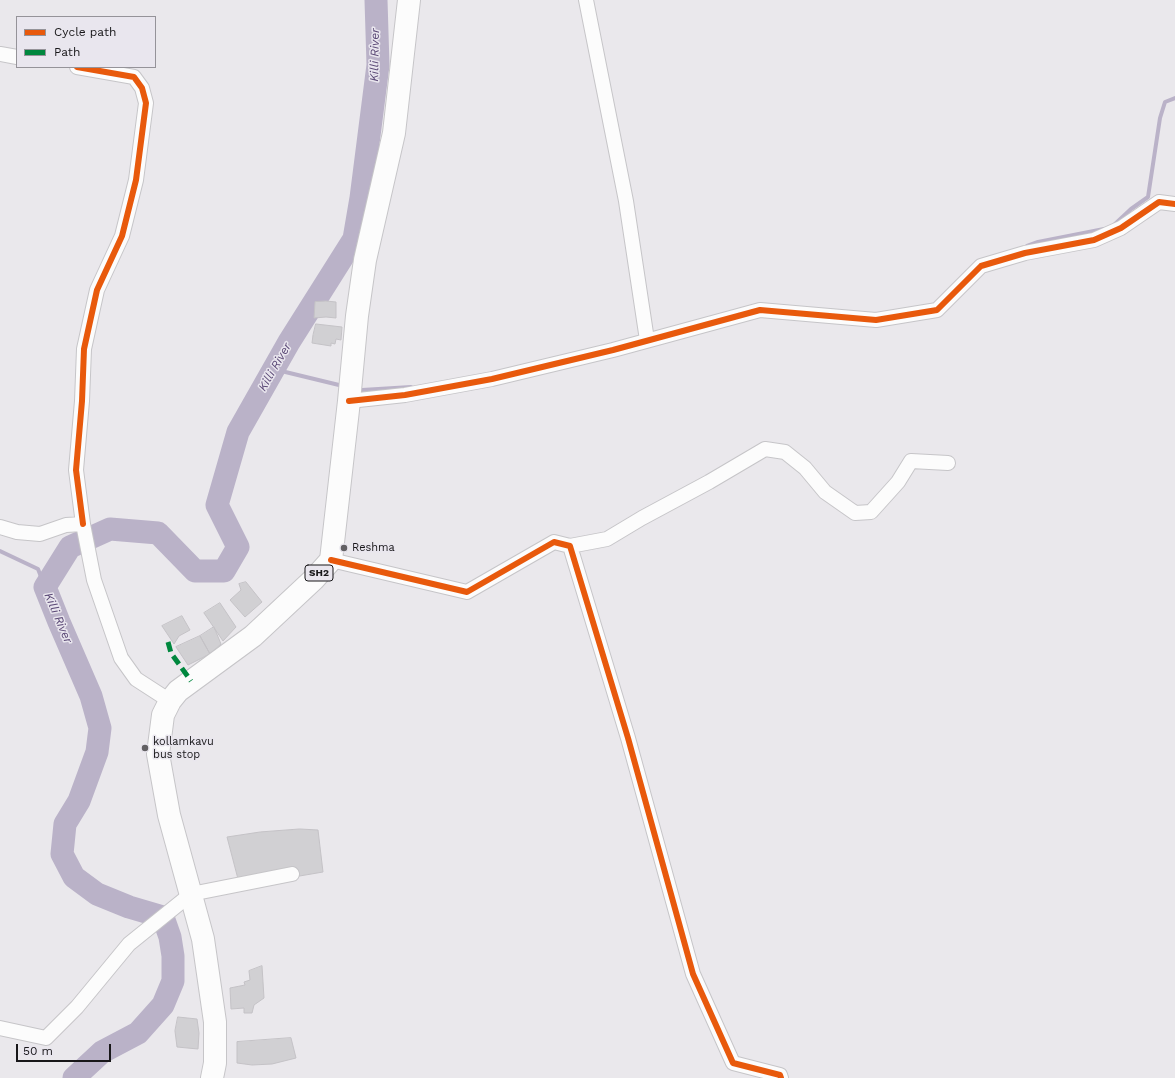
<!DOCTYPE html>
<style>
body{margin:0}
#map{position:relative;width:1175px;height:1078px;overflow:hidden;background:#eae8ec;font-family:"Work Sans",sans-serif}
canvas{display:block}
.legend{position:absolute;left:16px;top:16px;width:140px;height:52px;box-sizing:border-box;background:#e9e6ee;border:1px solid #959399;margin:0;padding:5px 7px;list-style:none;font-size:12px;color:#181719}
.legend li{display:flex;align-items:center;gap:8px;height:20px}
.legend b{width:20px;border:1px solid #959399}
.scale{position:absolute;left:16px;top:1044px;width:95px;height:18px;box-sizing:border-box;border:2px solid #181719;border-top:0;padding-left:5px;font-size:12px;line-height:14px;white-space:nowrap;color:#181719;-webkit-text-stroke:3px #e9e6ee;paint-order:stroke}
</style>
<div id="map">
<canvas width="1175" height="1078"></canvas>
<ul class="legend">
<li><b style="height:5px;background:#e8590c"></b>Cycle path</li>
<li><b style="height:5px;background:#00873e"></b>Path</li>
</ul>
<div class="scale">50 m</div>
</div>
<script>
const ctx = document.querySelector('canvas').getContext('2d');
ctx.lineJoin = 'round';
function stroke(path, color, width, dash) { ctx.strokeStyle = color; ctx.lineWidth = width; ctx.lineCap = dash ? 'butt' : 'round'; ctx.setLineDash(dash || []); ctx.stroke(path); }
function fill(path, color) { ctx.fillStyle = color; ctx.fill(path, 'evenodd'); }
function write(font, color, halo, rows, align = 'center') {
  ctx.font = font + ' "Work Sans",sans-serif'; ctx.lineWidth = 3; ctx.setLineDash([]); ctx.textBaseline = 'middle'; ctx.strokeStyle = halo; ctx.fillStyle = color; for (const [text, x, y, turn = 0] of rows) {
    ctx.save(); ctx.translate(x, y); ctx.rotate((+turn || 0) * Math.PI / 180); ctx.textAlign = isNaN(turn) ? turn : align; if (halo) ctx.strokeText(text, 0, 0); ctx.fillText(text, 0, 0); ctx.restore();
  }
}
stroke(new Path2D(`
 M1115,224l16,-15 17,-12 12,-79 5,-16 10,-4
 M1027,246l11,-4 66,-13
 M273,369l66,16
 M362,390l49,-3
 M0,551l38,18 7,18`), '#bab2c8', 4);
stroke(new Path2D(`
 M74,1078l28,-26 36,-19 25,-28 10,-24v-25l-3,-19 -7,-20 -34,-10 -32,-13 -23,-17 -12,-23 3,-30 14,-23 18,-49 3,-24 -9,-32 -32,-74 -14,-35 25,-40 40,-18 48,4 37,38h29l14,-24 -21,-42 21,-73 51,-90 65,-103 7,-41 17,-133 -2,-65`), '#bab2c8', 23);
const building = new Path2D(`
 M326,301l10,1v16l-10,-1 -12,1 1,-16z
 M316,324l26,3 -1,13 -5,-1 -1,5 -4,-1v3l-19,-3 1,-8z
 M246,582l16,20 -17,15 -15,-17 11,-10 -2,-6z
 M220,603l16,24 -13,14 -19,-28z
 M182,616l8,14 -11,6 -5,8 -12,-18z
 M214,627l7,17 -11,10 -10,-18z
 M200,636l10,18 -22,11 -12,-18z
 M300,829l18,1 5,42 -41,7h-44l-11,-42 33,-5z
 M262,966l2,32 -10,7 -2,8h-8v-5l-13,1 -1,-21 15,-3 -1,-3 6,-2 -1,-9z
 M178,1017l19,2 2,14 -1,16 -21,-2 -2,-16z
 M291,1038l5,20 -24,6 -20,1 -15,-2v-21z`);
fill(building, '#d1d0d3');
stroke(building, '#c4c2c6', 1);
const street = new Path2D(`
 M586,0l40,201 21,139
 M0,54l17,3
 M77,67l57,10 8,11 4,15 -10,77 -14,56 -25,54 -13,59 -2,52 -6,69 7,54
 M349,401l56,-6 87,-16 121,-29 147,-40 116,10 61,-10 44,-44 44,-13 69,-13 27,-12 38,-26 16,2
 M0,527l17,5 23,2 26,-9 17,-1 11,56 27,78 15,21 34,22
 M570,546l37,-7 35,-21 67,-36 56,-33 20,3 20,16 20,24 30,21 16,-1 27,-30 13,-21 37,2
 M331,560l136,32 87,-50 16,4 58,192 65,236 40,89 47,12 1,3
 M0,1028l46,10 31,-31 52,-63 62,-50 101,-20`);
const primary = new Path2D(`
 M212,1078l3,-15v-41l-12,-83 -34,-124 -11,-61 5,-39 7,-14 8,-10 75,-55 61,-57 17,-19 18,-159 8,-85 8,-56 29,-127 15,-133`);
stroke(street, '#c6c5c8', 16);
stroke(primary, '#c6c5c8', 24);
stroke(street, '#fcfcfc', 14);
stroke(primary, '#fcfcfc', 22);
stroke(new Path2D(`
 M168,642l3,11 20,28`), '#00873e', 5, [10, 5]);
stroke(new Path2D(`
 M77,67l57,10 8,11 4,15 -10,77 -14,56 -25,54 -13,59 -2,52 -6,69 7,54
 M349,401l56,-6 87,-16 121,-29 147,-40 116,10 61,-10 44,-44 44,-13 69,-13 27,-12 38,-26 16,2
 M331,560l136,32 87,-50 16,4 58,192 65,236 40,89 47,12 1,3`), '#e8590c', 6);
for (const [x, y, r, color] of [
 [344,548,4,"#626063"],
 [145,748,4,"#626063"]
]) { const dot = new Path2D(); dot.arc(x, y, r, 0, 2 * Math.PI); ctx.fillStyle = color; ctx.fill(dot); stroke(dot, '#e9e6ee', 1.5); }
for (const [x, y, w] of [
 [319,573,28]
]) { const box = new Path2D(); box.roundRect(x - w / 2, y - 8, w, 16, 3); ctx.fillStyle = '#e9e6ee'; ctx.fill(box); stroke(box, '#181719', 1); }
write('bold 10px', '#181719', null, [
 ["SH2",319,573]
]);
write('11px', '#181719', '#e9e6ee', [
 ["Reshma",352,548],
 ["kollamkavu",153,742],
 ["bus stop",153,755]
], 'left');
write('italic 12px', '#5c4a77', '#e9e6ee', [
 ["Killi River",375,55,-89],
 ["Killi River",275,367,-60],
 ["Killi River",58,618,67]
]);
</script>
